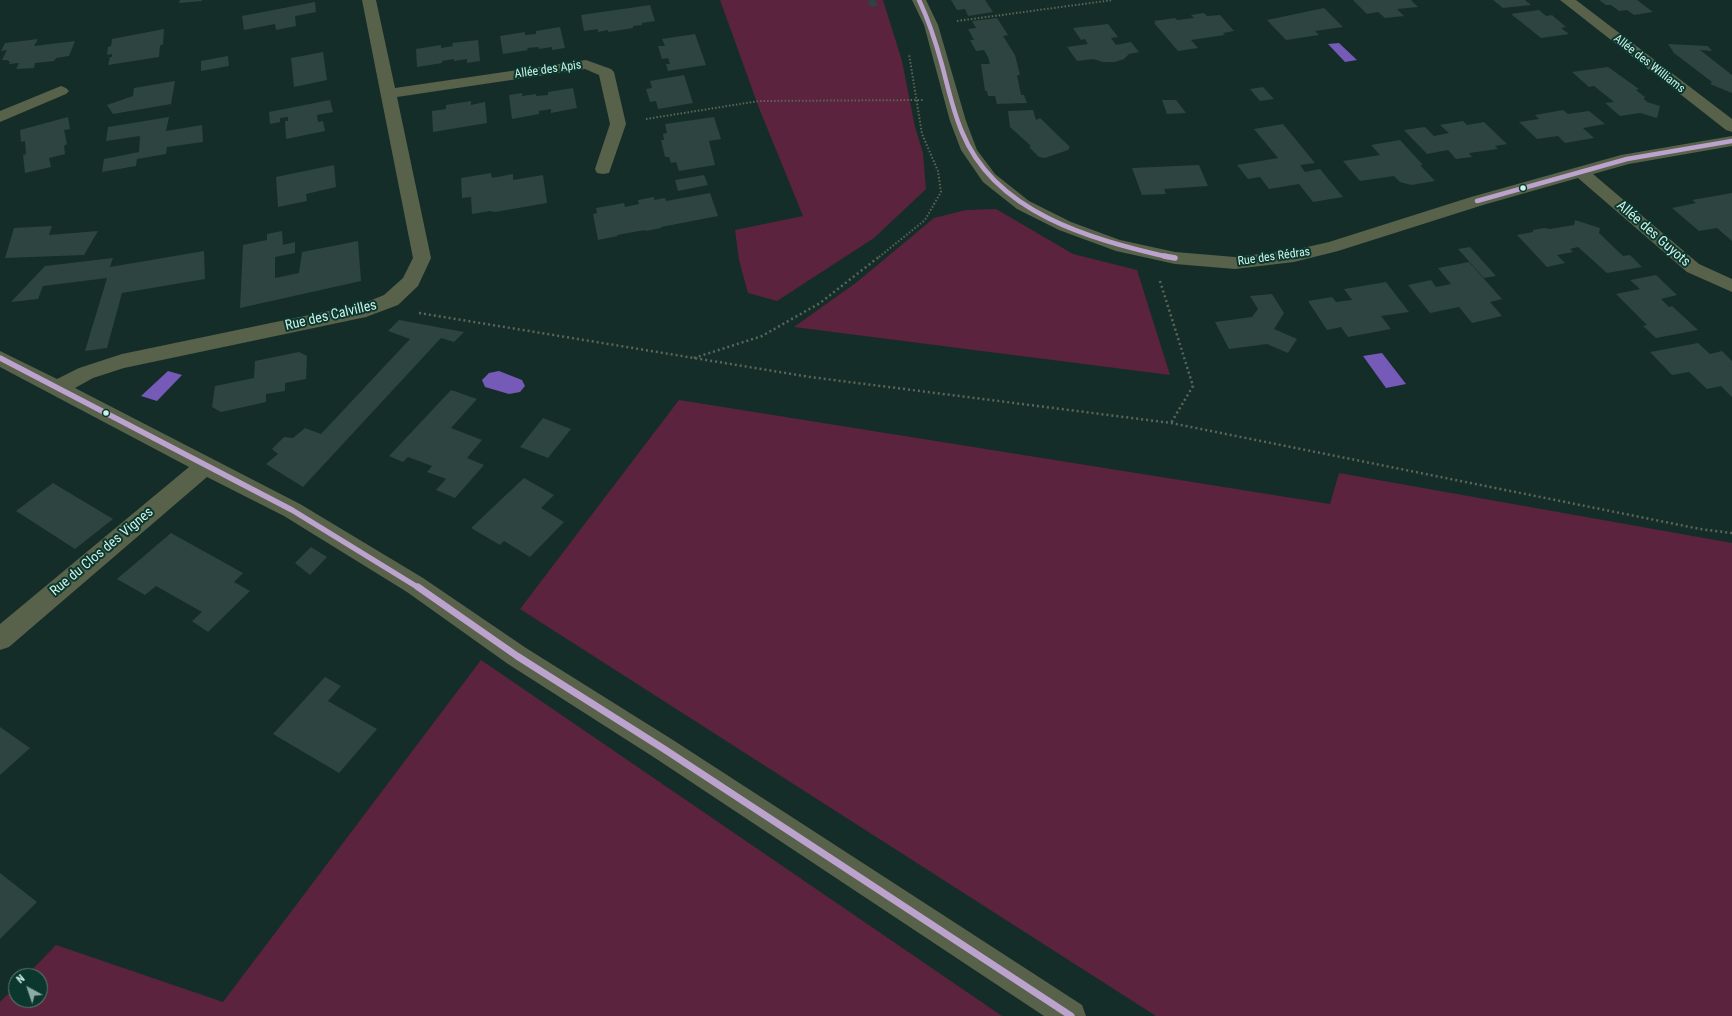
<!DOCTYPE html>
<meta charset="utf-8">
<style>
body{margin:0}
#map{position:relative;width:1732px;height:1016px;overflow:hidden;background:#152d28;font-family:"Roboto Condensed",sans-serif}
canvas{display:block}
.north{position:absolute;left:8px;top:968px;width:40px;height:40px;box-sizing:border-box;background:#0b372e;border:1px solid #588178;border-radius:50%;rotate:320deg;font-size:11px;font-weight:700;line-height:16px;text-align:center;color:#cbf0e6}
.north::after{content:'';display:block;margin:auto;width:14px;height:18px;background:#8baca4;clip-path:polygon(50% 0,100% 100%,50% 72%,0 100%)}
</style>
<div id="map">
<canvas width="1732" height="1016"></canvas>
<div class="north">N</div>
</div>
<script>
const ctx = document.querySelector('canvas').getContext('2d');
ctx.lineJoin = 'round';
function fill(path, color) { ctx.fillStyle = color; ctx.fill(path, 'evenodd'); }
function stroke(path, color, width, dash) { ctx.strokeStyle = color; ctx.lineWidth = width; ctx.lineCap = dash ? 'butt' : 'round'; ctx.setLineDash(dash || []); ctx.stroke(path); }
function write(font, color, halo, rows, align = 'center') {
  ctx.font = font + ' "Roboto Condensed",sans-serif'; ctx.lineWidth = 4; ctx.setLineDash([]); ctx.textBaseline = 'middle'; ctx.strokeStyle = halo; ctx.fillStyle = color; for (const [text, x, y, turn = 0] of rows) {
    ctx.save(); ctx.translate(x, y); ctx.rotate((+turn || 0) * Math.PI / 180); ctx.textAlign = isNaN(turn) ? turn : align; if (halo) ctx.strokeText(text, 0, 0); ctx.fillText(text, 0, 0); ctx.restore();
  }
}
fill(new Path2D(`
 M720,0h163l19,61 13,66 8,26 3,36 -52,49 -97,63 -29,-8 -9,-33 -4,-30 68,-14 -44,-108z
 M996,209l77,45 64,16 33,105 -376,-48 63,-45 77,-64 32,-8z
 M679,400l651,104 9,-31 393,70v473h-576l-636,-407z
 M481,660l521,356h-1002v-14l16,-16v14h24v-24h-14l30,-31 167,57z`), '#5b233d');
fill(new Path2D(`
 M1339,43l18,17 -12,2 -17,-18z
 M1382,353l24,31 -20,4 -23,-32z
 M168,371l14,4 -25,26 -16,-5z
 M499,371l23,9 3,6 -5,6 -11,2 -24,-7 -3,-7 7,-7z`), '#765ab7');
fill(new Path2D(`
 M180,0h22v1l-23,2z
 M875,0l3,6 -7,1 -4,-6z
 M951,0h34l8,12 -25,4 -3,-7 -8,1z
 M1353,0h58l7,7 -21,2 7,7 -19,2 -7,-6 -11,2z
 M1493,0h32l6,5 -28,3z
 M1599,0h38l16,12 -19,3 -7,-5 -8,1 -8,-6h-5z
 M315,2l1,10 -21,4 1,10 -20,4 -1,-6 -31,6 -2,-14z
 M650,5l5,16 -13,2v2l-9,1v2l-25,4v-2l-10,2v-3l-14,2 -3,-16z
 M1324,8l19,19 -28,4 4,4 -33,5 -19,-20z
 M1539,10l7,6 6,-1 14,12 -5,1 8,6 -28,4 -30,-24z
 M1204,13l3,3 13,-1 14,16 -11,2 2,2 -34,5 7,8 -20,3 -24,-28h2l-2,-2 21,-3 2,2 17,-2 -3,-3z
 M997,18l11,17 -5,1 12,19 5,20h-3l4,20h3l3,8 -30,1 -2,-8h-7l-1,-5h-2l-4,-27h9l-2,-7 -4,-7 -8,1 -6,-11h4l-6,-11 8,-1 -4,-7z
 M1108,24l10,13 -7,1 5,7 15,-3 8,10 -10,2 -5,5 -9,3h-12l-10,-3 -16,2 -10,-14 21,-3 -3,-5 -4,1 -8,-12z
 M560,27l5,21 -13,2v-3l-13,2 -1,-2 -11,1 1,2 -25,4 -3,-18 25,-4v3l11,-1v-3z
 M164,29l-1,15 -3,2 -1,11 -51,8 2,-8h2v-3l-5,1 1,-8 3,-1 1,-7z
 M695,34l11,31 -38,6 -2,-7h4l-2,-6 -6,1 -4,-13h7l-3,-7z
 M38,39l-4,7 41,-5 -6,15 -13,2 -2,3 -19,2 -1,5 -18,1 3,-6 -10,1 1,-2 -3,-2h-5l5,-10 -6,1 4,-8z
 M478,40l2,21 -13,2v-4l-13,2v-2l-12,2v2l-25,4 -1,-18 25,-4v3l12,-2 -1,-3z
 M1668,44l40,2 4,5 -12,-1 32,25v18l-22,-9 2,-2 -38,-29z
 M323,52l4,28 -33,7 -3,-29z
 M228,56l1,10 -28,5v-10z
 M1608,67l31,22 -3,1 10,8h-3l4,4 13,4 -3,12 -17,-5 -20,3 -15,-13 9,-1 -20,-16 -5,1 -17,-15z
 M684,75l9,28 -35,6 -2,-8 -6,1 -4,-13 6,-1 -2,-7z
 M175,81l-4,23 -58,10 -6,-9 26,-9 1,-8z
 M1263,87l11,12 -14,2 -10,-12z
 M573,88l4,20 -26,5v-4l-12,2v3l-27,5 -3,-24 13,-2v3l14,-2v2l12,-1v-3z
 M330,100l3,12 -16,3 1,7 5,-1 2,10 -39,8 -1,-18h3v-4l-8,1v4l-10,2 -1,-12z
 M1162,100h14l10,13 -19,1z
 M471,101v4l14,-3 2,21 -54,9 -1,-21 14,-2v-4z
 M1033,110l3,10 4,-2 30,29 -2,3 -23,8 -6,-1 -10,-10 2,-1 -21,-19 -2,-16z
 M1563,110l5,4 21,-3 16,13 -22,4 11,10 -29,5 -7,-7 -21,3 -18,-17 20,-3 -4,-4z
 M68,117l2,12 -6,1 3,14 -3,2 1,8 -16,4 2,9 -26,6 -2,-18 3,-1 -1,-13 -4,1 -1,-12z
 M169,117l-3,14 36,-6 1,17 -36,5 -1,7 -29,5 -1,7 -34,6 2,-13 35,-7 1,-16 -34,5 2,-14z
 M714,117l7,22 -12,2 6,24 -36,6 -3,-9 -5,1 -2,-6h-4l-4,-17h3l-1,-6 4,-1 -2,-9z
 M1463,121l4,4 17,-3 23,22 -12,2 3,3 -29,4 3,4 -16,2 -8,-9 -21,4 -23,-24 21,-3 9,9 15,-3 -9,-8z
 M1283,124l32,39 -15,2 5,7 15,-3 23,28 -30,5 -14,-18 -30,5 -9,-12 -12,2 -11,-14 41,-7 -24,-29z
 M1400,140l23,25h-3l15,16 -24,4 -11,-3 -6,-6 -34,5 -17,-20 37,-6 -9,-10z
 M334,165l2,22 -30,7 1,7 -29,6 -2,-30z
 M1199,165l9,21 -44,3 2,5 -24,1 -10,-27z
 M491,173l1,5 21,-4v6l30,-5 4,28 -52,9 -5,-1 -18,3 -1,-17 -9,1 -1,-20z
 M704,175l4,10 -30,6 -3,-11z
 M710,193l8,23 -57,11v1l-15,3 -1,-1 -28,5 1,1 -20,4 -5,-26 4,-1 -1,-5 28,-5 1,4 14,-3 -1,-4 16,-3v3l11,-2 1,3z
 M1732,193v48l-15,-13 -18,3 -27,-23 24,-5 -4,-3z
 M1575,220l25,8 -1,5 24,23 7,-1 12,12 -35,6 -29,-26 -8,2 3,3 -16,3 8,8 -18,4 -30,-32 16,-3v-2l11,-2 6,1 24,-4z
 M52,226l-3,9 49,-4 -14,24 -79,3 9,-30z
 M282,231l1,14 12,-3v11l-20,4v21l24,-5 3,-21 56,-11 3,40 -121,27 3,-63 24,-5v-6z
 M1470,247l26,29 -12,2 -26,-29z
 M204,251l1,28 -83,14 -15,55 -22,3 22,-73 -64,8 -5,13 -27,3 34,-36 68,-8 -3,9z
 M1469,262l33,37 -12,3 12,14 -30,7 -13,-16 -29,6 -22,-28 23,-5 5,7 15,-3 -13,-16z
 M1656,275l21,20 -16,4 8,8 3,-1 26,24 -42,8 -13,-12 4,-1 -31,-31 24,-5 -10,-9z
 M1386,282l23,30 -28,4 10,13 -43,8 -7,-10 -14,3 -19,-29 24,-4 4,5 16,-2 -8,-11z
 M1272,294l12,19 -10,16 23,10 -9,14 -21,-9 -38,5 -14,-27 37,-5 6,-8 -8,-13z
 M399,320l65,12 -10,10 -13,-4 -138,149 -37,-23 12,-10 -6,-5 12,-12 9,1 12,-10 16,6 89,-95 -22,-8z
 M1698,343l12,11 12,-3 10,10v36l-11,-11 -14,3 -18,-17 -17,3 -22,-23z
 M299,352l8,4 -1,23 -21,4v8l-19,3v8l-45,10 -9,-5 3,-21 39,-8 1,-17z
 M451,390l26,9 -26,29 31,12 -15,18 17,7 -29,33 -19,-8 10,-11 -19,-7 5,-6 -24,-9 -5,5 -14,-6z
 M543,418l28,11 -23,29 -28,-11z
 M524,478l30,17 -13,13 23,14 -34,35 -26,-16 -4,4 -29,-17z
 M53,483l60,36 -38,30 -59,-38z
 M171,533l72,40 -9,9 16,9 -42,41 -16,-11 10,-9 -46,-26 -11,9 -28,-16z
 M311,547l16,10 -17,18 -15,-12z
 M325,677l16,9 -13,15 49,28 -38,44 -66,-39z
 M0,727l30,21 -30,27z
 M0,873l37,29 -37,37z`), '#2d4440');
stroke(new Path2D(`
 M957,21l156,-21
 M646,119l113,-18 164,-1
 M879,257l46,-37 16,-28 -3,-21 -16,-37 -13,-80`), '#5c6657', 2, [1.5, 2]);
stroke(new Path2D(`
 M1160,281l33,105 -22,37
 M419,313l391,64 361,46 529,106 32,4
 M694,358l68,-22 58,-33 60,-47`), '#5c6657', 2.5, [2, 3]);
fill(new Path2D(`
 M362,0h14l19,88 191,-28 25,9 3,3 12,52 -17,49 -6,1 -6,-1 -2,-4 15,-45 -11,-49 -14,-6 -188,28 34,161 -13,28 -20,19 -32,12 -242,51 -31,10 -18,10 225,116 123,74 103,70 147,92 409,265 4,11h-42l-389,-258 -147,-94 -101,-72 -123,-76 -77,-39 -198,170 -9,3v-26l189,-157 -189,-100v-16l57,28 22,-11 43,-14 240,-50 22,-9 19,-17 10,-20z
 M912,0h14l12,25 28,96 11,29 18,24 34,27 42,21 49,18 55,12 60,5 59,-7 35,-8 142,-45 150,-42 111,-19v10l-103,18 -36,10 106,90 33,15v13l-45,-20 -109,-94 -95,27 -145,46 -44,11 -59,7 -60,-5 -59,-13 -57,-21 -42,-21 -34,-27 -22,-32 -11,-29 -26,-96z
 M1560,0h16l156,119v13l-6,-2z
 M61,86l5,2 3,3 -3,3 -66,28v-11z`), '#58614a');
stroke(new Path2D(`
 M919,0c10,21 17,43 23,65 6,23 11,46 20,67 33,81 128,107 206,125
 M1477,201l150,-42 105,-18`), '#bca3ce', 4.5);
stroke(new Path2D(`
 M1164,256l11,2
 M0,358l292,152 127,78`), '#bca3ce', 5.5);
stroke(new Path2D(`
 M418,587l99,69 147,93 407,267`), '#bca3ce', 7);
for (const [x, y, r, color] of [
 [1523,188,3.5,"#cbf0e6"],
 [106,413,3.5,"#cbf0e6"]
]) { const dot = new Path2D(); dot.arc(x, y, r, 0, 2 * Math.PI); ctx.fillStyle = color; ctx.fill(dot); stroke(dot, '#0b372e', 1.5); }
write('12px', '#cbf0e6', '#0b372e', [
 ["Allée des Williams",1649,64,38],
 ["Allée des Apis",548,70,-8],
 ["Rue des Rédras",1274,257,-8]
]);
write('14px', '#cbf0e6', '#0b372e', [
 ["Allée des Guyots",1653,234,41],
 ["Rue des Calvilles",331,316,-13],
 ["Rue du Clos des Vignes",102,552,-40]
]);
</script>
